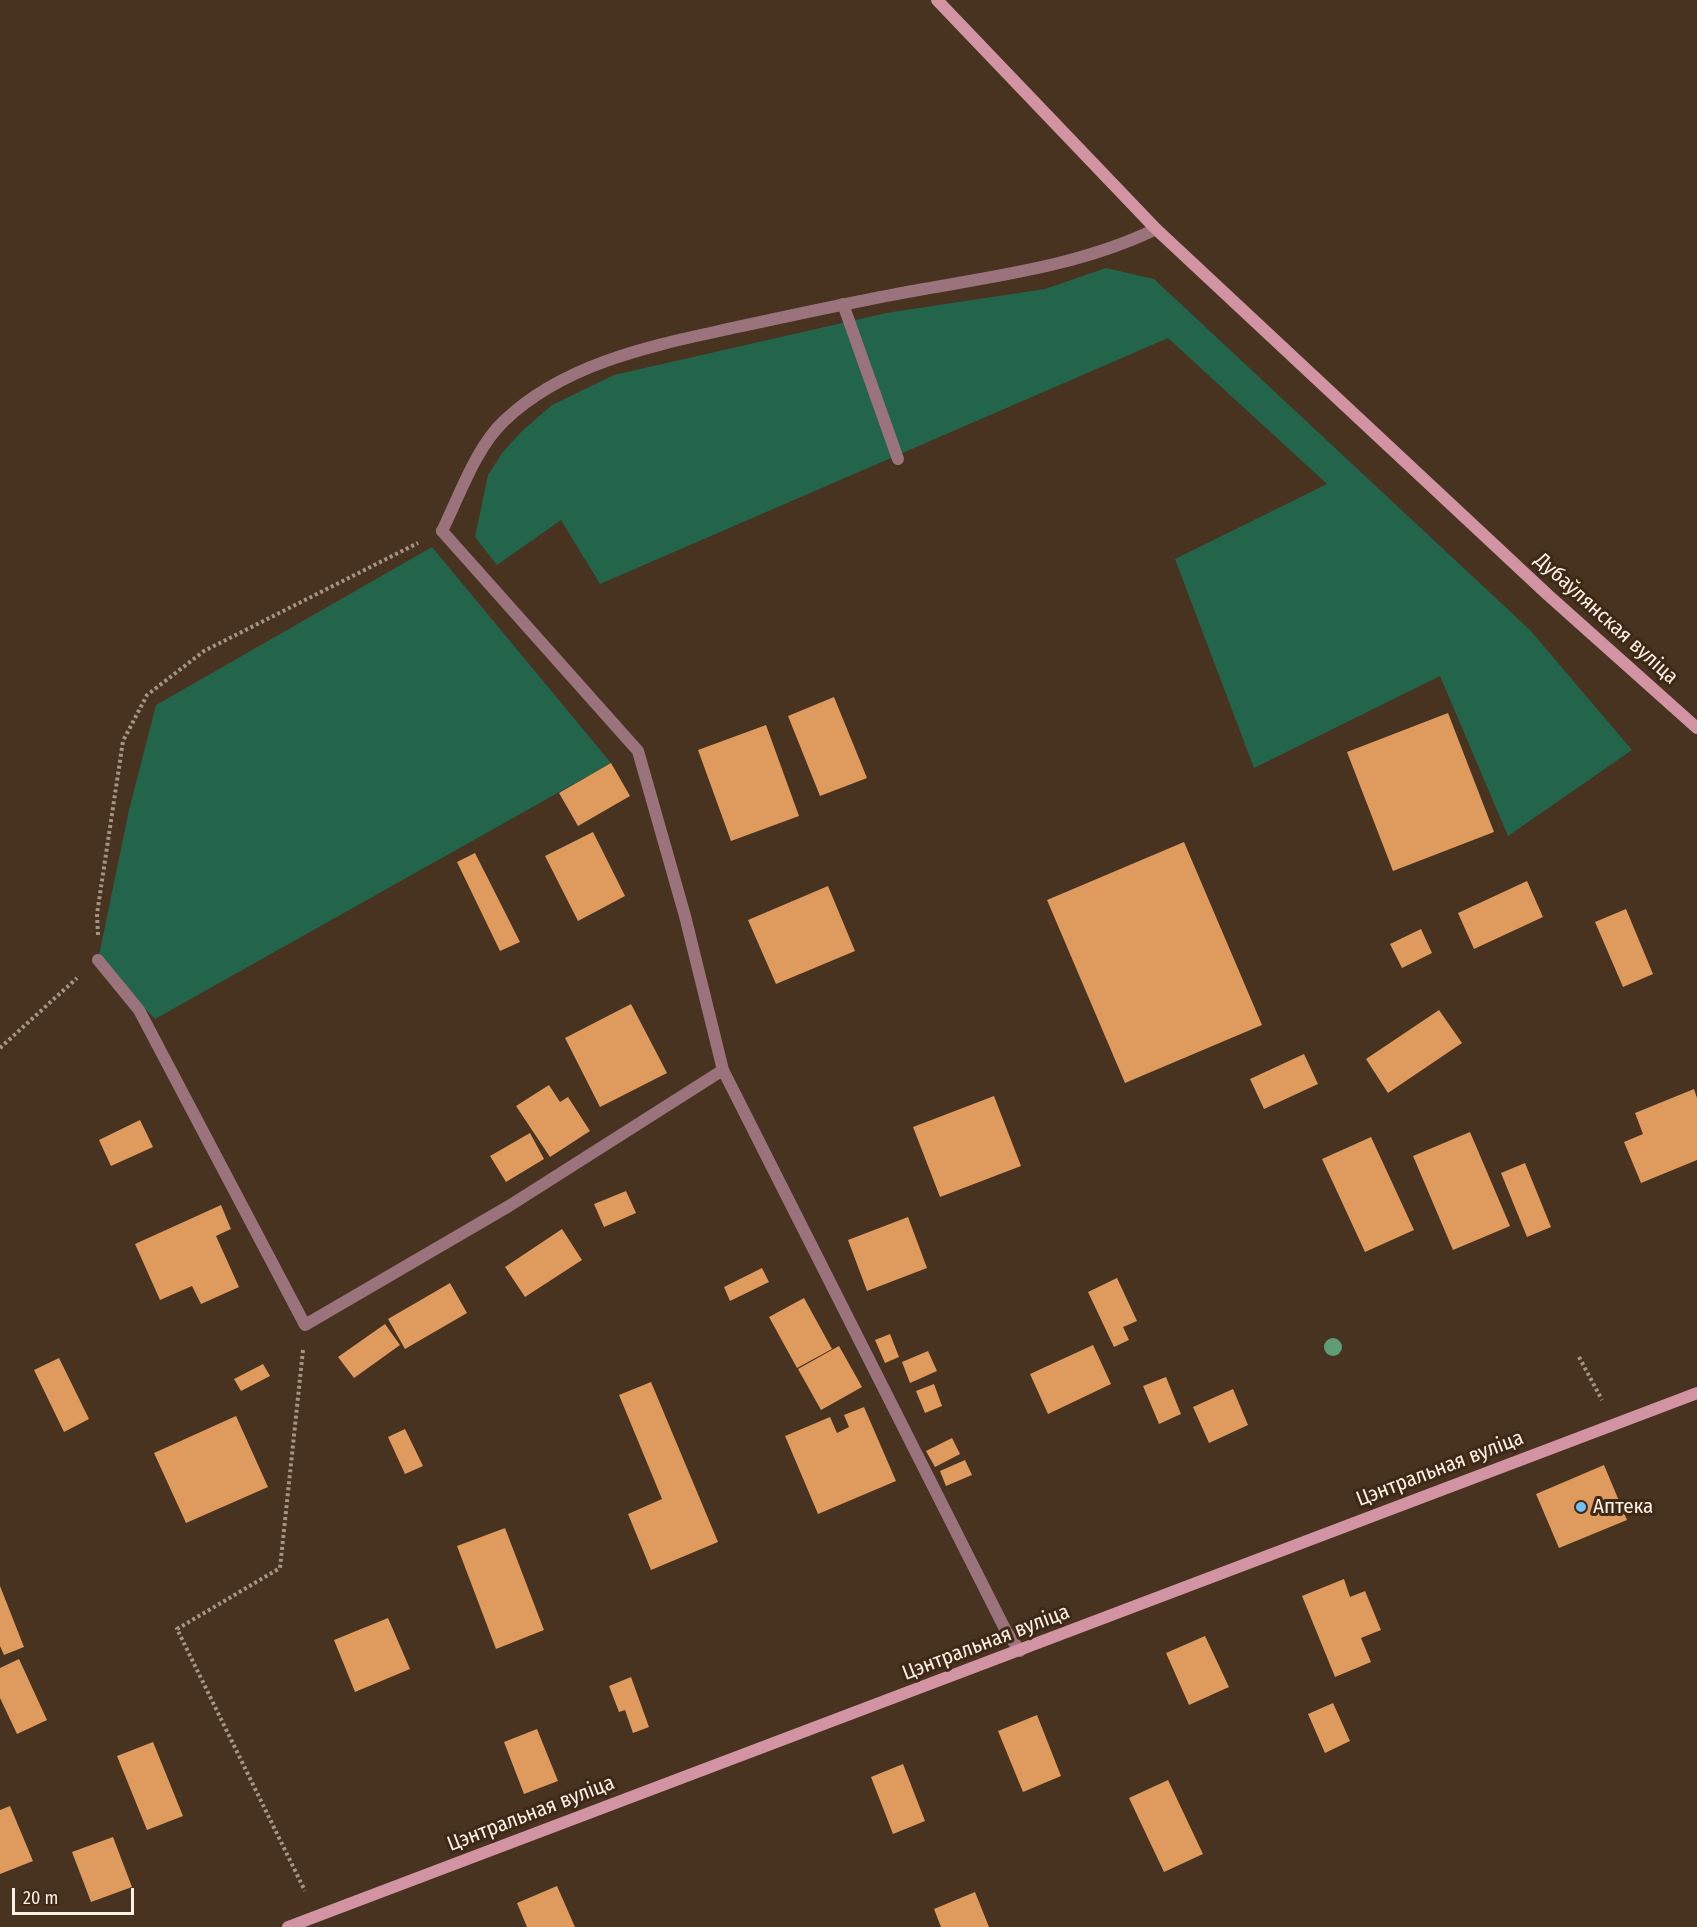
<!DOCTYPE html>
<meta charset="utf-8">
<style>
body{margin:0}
#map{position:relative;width:1697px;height:1927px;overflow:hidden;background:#483220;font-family:"Fira Sans Condensed",sans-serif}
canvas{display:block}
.scale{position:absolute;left:12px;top:1888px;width:122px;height:27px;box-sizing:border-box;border:3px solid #fef0e4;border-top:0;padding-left:8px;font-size:18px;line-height:21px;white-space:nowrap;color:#fef0e4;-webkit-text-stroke:4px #3e2816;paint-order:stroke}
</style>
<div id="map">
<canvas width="1697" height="1927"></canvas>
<div class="scale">20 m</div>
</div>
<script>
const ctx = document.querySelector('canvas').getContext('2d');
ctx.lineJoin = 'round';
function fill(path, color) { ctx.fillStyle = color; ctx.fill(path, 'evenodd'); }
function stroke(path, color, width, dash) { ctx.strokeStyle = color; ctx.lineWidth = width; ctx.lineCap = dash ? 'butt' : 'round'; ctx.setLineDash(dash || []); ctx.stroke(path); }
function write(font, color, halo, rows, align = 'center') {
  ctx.font = font + ' "Fira Sans Condensed",sans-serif'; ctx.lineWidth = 6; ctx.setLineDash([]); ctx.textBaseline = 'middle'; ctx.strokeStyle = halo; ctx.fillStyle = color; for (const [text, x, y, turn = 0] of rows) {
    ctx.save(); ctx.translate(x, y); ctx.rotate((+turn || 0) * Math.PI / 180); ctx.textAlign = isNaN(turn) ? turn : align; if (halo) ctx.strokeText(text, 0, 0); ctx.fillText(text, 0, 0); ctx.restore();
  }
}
fill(new Path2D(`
 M1106,268l48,11 376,351 102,120 -124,86 -68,-160 -186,92 -79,-209 152,-75 -159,-146 -568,246 -39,-64 -64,45 -22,-28 13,-62 14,-22 20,-22 30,-26 62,-30 272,-62 159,-24z
 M432,547l179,216 -456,256 -57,-59 31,-150 27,-105z`), '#23654a');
fill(new Path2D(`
 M834,697l33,81 -47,18 -32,-80z
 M1448,713l46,119 -101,39 -46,-119z
 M766,725l33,91 -68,25 -33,-91z
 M611,763l19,33 -52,30 -19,-33z
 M593,832l32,64 -47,25 -33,-65z
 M1184,842l78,183 -137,58 -78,-183z
 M475,853l45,89 -20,9 -43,-89z
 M1527,881l16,36 -69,32 -16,-36z
 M828,886l27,65 -79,33 -28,-64z
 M1626,909l27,65 -30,13 -28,-65z
 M1421,929l11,24 -30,15 -12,-24z
 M631,1004l36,69 -67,34 -35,-69z
 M1439,1010l23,33 -74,50 -22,-34z
 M1304,1054l14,30 -54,25 -14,-30z
 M549,1085l11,17 8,-5 22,34 -40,26 -34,-51z
 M1694,1089l3,9v62l-56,23 -17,-41 19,-8 -8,-21z
 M994,1096l27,70 -81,31 -27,-70z
 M140,1120l13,27 -42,19 -12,-26z
 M1470,1132l40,94 -57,24 -40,-94z
 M530,1133l14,26 -38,23 -16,-26z
 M1371,1137l43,93 -49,22 -43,-93z
 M1525,1163l26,64 -24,10 -26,-64z
 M626,1191l10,22 -32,14 -10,-23z
 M221,1205l10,24 -15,7 23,51 -38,17 -9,-18 -32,14 -25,-56z
 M908,1217l19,51 -60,23 -19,-51z
 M562,1229l20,31 -57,37 -20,-30z
 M762,1268l7,14 -39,19 -6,-14z
 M1117,1278l20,43 -14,6 6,13 -15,7 -26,-55z
 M450,1283l17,30 -62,36 -17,-30z
 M804,1298l28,51 -35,19 -28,-51z
 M385,1324l15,21 -46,33 -16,-21z
 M890,1334l9,23 -14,6 -10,-23z
 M1093,1345l18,39 -63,30 -18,-40z
 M839,1346l23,41 -41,23 -23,-41z
 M928,1351l9,20 -27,12 -8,-21z
 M59,1358l30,61 -25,13 -30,-62z
 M263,1364l7,12 -29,15 -7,-12z
 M1166,1377l15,37 -22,10 -16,-38z
 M651,1382l67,160 -67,28 -23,-56 34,-15 -43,-104z
 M934,1384l8,22 -17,7 -9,-22z
 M1233,1389l15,36 -39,18 -16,-36z
 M864,1407l32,74 -78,33 -33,-78 45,-19 7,16 12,-6 -5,-12z
 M236,1416l32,71 -82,36 -32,-70z
 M405,1429l18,37 -18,8 -17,-37z
 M952,1438l8,16 -25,13 -9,-16z
 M965,1460l7,15 -26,11 -6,-15z
 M1604,1465l23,55 -68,28 -23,-54z
 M505,1528l39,102 -48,19 -39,-103z
 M1344,1579l6,18 15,-6 16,39 -20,8 10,24 -36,15 -33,-81z
 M0,1586l24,61 -20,8 -4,-9z
 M388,1618l22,51 -55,23 -21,-52z
 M1205,1636l24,51 -40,18 -23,-52z
 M19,1659l28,61 -30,14 -17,-36v-30z
 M631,1677l18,50 -16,6 -8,-23 -6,2 -10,-26z
 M1333,1703l17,38 -25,12 -17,-39z
 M1037,1715l24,61 -38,16 -25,-61z
 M537,1729l21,52 -34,13 -20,-52z
 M153,1742l30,74 -36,14 -30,-74z
 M903,1764l22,57 -32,13 -22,-57z
 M1168,1780l35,74 -39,18 -35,-74z
 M10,1806l23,55 -33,13v-64z
 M113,1837l19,50 -41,15 -19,-50z
 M557,1886l18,41h-48l-10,-24z
 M975,1892l14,35h-48l-7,-18z`), '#df9a5e');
stroke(new Path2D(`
 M98,935l-1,-21 26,-173 24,-46 57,-44 214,-108
 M0,1048l77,-70
 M303,1350l-23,218 -103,61 128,262
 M1579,1357l23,43`), '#a69586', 4, [3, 3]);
stroke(new Path2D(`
 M843,304l55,155
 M442,531c17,-34 34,-84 62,-110 57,-55 141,-74 215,-90 69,-15 137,-30 205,-42 79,-14 160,-25 232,-60`), '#9b737c', 12);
stroke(new Path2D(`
 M442,531l196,220 47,165 38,154 283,561 14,20
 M98,960l41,50 166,315 204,-119 214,-136`), '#9b737c', 12);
stroke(new Path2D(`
 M937,0l219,229 392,366 149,133
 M288,1927l1409,-534`), '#d294a2', 12);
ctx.fillStyle = '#5f9d76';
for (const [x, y] of [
 [1333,1347]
]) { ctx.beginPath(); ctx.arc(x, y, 9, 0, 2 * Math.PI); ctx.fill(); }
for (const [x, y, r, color] of [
 [1581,1507,6,"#72c1f5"]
]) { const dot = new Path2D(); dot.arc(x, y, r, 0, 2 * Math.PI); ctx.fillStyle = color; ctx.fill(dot); stroke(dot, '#3e2816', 2); }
write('21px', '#fef0e4', '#3e2816', [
 ["Дубаўлянская вуліца",1606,619,42],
 ["Цэнтральная вуліца",1440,1469,-21],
 ["Цэнтральная вуліца",986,1643,-21],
 ["Цэнтральная вуліца",531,1814,-21]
]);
write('21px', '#fef0e4', '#3e2816', [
 ["Аптека",1593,1507]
], 'left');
</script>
